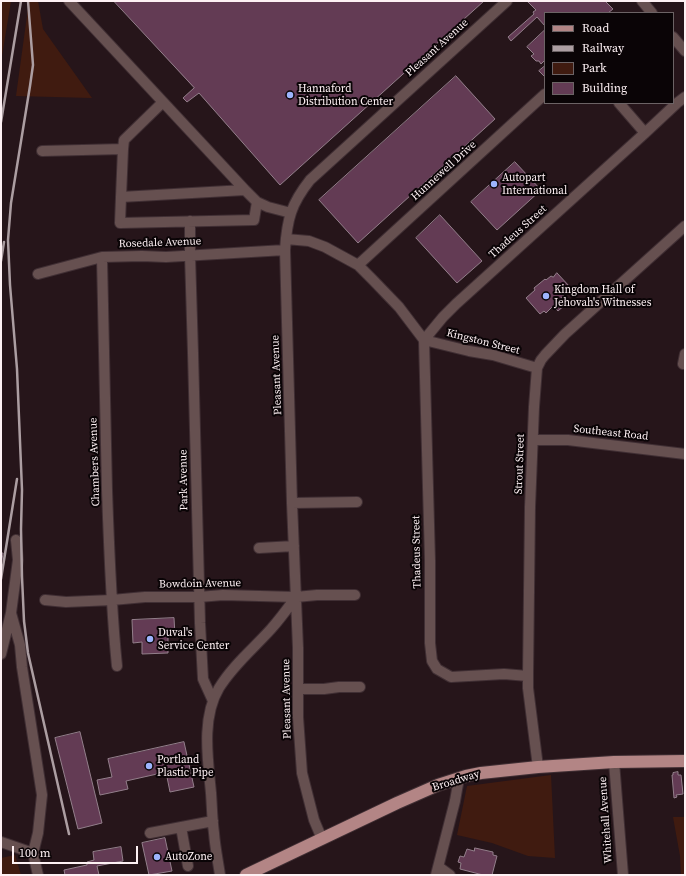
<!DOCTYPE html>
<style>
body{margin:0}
#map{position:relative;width:686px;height:876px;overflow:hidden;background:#26151a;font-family:"Source Serif 4",serif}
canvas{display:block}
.frame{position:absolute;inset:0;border:2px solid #fef1f4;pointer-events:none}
.legend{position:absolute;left:544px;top:12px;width:130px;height:92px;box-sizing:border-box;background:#0a0406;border:1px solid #6c6365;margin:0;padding:5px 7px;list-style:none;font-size:12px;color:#fef1f4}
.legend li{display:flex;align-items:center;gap:8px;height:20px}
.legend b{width:20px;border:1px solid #6c6365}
.scale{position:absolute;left:12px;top:846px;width:126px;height:18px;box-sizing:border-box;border:2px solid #fef1f4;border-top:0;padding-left:5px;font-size:12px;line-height:14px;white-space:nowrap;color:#fef1f4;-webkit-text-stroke:3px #0a0406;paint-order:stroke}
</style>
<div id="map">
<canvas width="686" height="876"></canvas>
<div class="frame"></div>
<ul class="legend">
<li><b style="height:5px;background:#b38585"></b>Road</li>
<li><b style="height:5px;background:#ac9ea2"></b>Railway</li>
<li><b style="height:11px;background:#401b10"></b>Park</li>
<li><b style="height:11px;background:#633b54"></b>Building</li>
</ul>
<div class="scale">100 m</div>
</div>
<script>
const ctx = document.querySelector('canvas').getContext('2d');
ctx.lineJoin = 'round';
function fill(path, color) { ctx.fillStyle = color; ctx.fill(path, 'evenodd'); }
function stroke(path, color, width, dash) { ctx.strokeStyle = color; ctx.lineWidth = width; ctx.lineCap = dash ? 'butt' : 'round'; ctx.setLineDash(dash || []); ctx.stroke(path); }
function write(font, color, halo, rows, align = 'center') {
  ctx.font = font + ' "Source Serif 4",serif'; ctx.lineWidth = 4; ctx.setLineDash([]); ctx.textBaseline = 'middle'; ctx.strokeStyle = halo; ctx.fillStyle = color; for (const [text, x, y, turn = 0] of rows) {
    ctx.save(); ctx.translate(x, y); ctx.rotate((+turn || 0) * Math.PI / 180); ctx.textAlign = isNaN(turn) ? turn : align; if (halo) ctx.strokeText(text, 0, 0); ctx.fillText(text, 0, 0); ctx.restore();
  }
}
fill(new Path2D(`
 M1,1h10l-10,61z
 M29,1h9l5,28 49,69 -76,-2z
 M551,775l4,83 -27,-2 -36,-13 -35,-8 10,-49z
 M673,817h12v58h-4l-1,-19z
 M15,855l6,20h-20v-17z`), '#401b10');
const building = new Path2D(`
 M114,1h370l-204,184 -81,-92 -12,9 -4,-4 11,-10z
 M529,1h76l8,8 -5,4h-63v13l-8,-9 -26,24 -3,-4 26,-23 -1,-2 3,-2 -8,-8z
 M545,30v30l-4,4 -2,-3h-3l-5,-5 3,-2 -7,-7z
 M545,66v11l-6,-6z
 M456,76l39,43 -137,124 -39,-43z
 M515,162l26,28 -44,40 -26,-28z
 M440,215l42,46 -25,22 -41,-45z
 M557,273l13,14 -5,5 1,1 -5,5 5,6 -8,7 -5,-5 -7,7 -2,-2 -4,3 -14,-16 9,-8 -1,-2 11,-9 1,1 5,-4 2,1z
 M1,553h2l-2,14z
 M174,618l1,17 -7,1v17l-26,1v-12l-9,1 -1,-23z
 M80,732l22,91 -24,6 -23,-91z
 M184,742l10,45 -24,5 -4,-20 -40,9 2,8 -28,6 -3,-15 15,-3 -4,-18z
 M678,772v3h3l2,19 -7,1 1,2 -3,1 -2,-23h1v-2z
 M165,838l7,33 -23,4 -7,-32z
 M121,847l2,14 -26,5 2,9h-34l-1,-5 23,-5v-3l7,-2 -1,-8z
 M475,848l18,4v3l4,1 -5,19h-9l-23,-6 1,-6 -3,-1 2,-6 4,1 3,-8 7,2z`);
fill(building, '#633b54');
stroke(building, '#937f8b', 1);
const minor = new Path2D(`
 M69,1l176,189 12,12 11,5 23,6
 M642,1l10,12
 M673,37l12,14
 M619,103l26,30
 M42,151l81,-2
 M245,190l-124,7 -1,26 134,-3 3,-18
 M121,197l2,-48 1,-9 39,-38
 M190,221v34l3,98 7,270 3,56 10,22
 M286,239l23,2 16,6 33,18 14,14 27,28 25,33 45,11 24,4 44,13
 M102,257c1,78 3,156 5,233 2,59 4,118 10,176
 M358,265l187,-171
 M38,274l64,-17 40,-1 24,1 119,-7
 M683,364l2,-10
 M533,440h35l117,14
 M292,503l65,-1
 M259,548l35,-2
 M45,600l21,2 46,-2 33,-3h54l24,-2 73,2 21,-2h38
 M11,613l9,32 2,22 20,128 -4,38 -5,20 5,22
 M1,654l10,-41 7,-53 -2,-20
 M528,676l-24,-2 -53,3 -14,-8 -5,-8 -2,-18v-82l-6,-221 19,-23 13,-13 189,-171 32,-30 8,-6
 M298,689h26l15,-2h21
 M614,762l9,113
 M538,767l-10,-79v-12l2,-169 4,-100 3,-39 4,-8 4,-5 20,-21 120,-108
 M181,827l7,39
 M150,833l63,-12
 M322,839l-8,-19 -12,-47 -4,-56v-69l-6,-145 -7,-253c2,-31 6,-46 25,-70l197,-179
 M1,842l32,11
 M439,867l11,8
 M220,875c-2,-14 -5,-28 -6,-42 -2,-14 -2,-27 -3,-40 -3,-33 -10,-75 8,-105 14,-23 35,-40 52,-59 9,-10 17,-21 25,-32
 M436,875l19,-74 4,-23`);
const major = new Path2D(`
 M246,875l151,-72 41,-18 28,-9 15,-3 57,-6 76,-5 71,-1`);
stroke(minor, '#402f34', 12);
stroke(major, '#402f34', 14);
stroke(minor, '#665050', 10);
stroke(major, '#b38585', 12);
stroke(new Path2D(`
 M28,1l5,64 -3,21 -19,117 -3,37 2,45 7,84 5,121 -1,39 1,48 2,44 4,32 41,181
 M1,122l20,-121
 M1,261l3,-19
 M1,579l16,-100`), '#ac9ea2', 2.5);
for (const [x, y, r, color] of [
 [290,95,4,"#9db4fd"],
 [494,184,4,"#9db4fd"],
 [546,296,4,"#9db4fd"],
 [150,639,4,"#9db4fd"],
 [149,766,4,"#9db4fd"],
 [157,857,4,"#9db4fd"]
]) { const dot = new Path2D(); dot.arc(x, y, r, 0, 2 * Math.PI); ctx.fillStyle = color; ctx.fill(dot); stroke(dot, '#0a0406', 1.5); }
write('11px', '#fef1f4', '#0a0406', [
 ["Pleasant Avenue",437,48,-42],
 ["Hunnewell Drive",444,171,-42],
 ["Thadeus Street",518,232,-42],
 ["Rosedale Avenue",160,243,-2],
 ["Kingston Street",483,342,14],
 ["Pleasant Avenue",277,375,-92],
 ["Southeast Road",611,433,6],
 ["Chambers Avenue",95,462,-92],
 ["Strout Street",520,464,-88],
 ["Park Avenue",184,480,-91],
 ["Thadeus Street",417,552,-91],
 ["Bowdoin Avenue",200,584,-1],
 ["Pleasant Avenue",287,699,-91],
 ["Broadway",456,781,-17],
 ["Whitehall Avenue",606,820,-94]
]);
write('11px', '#fef1f4', '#0a0406', [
 ["Hannaford",298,89],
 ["Distribution Center",298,102],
 ["Autopart",502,178],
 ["International",502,191],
 ["Kingdom Hall of",554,290],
 ["Jehovah's Witnesses",554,303],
 ["Duval's",158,633],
 ["Service Center",158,646],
 ["Portland",157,760],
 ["Plastic Pipe",157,773],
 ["AutoZone",165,857]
], 'left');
</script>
